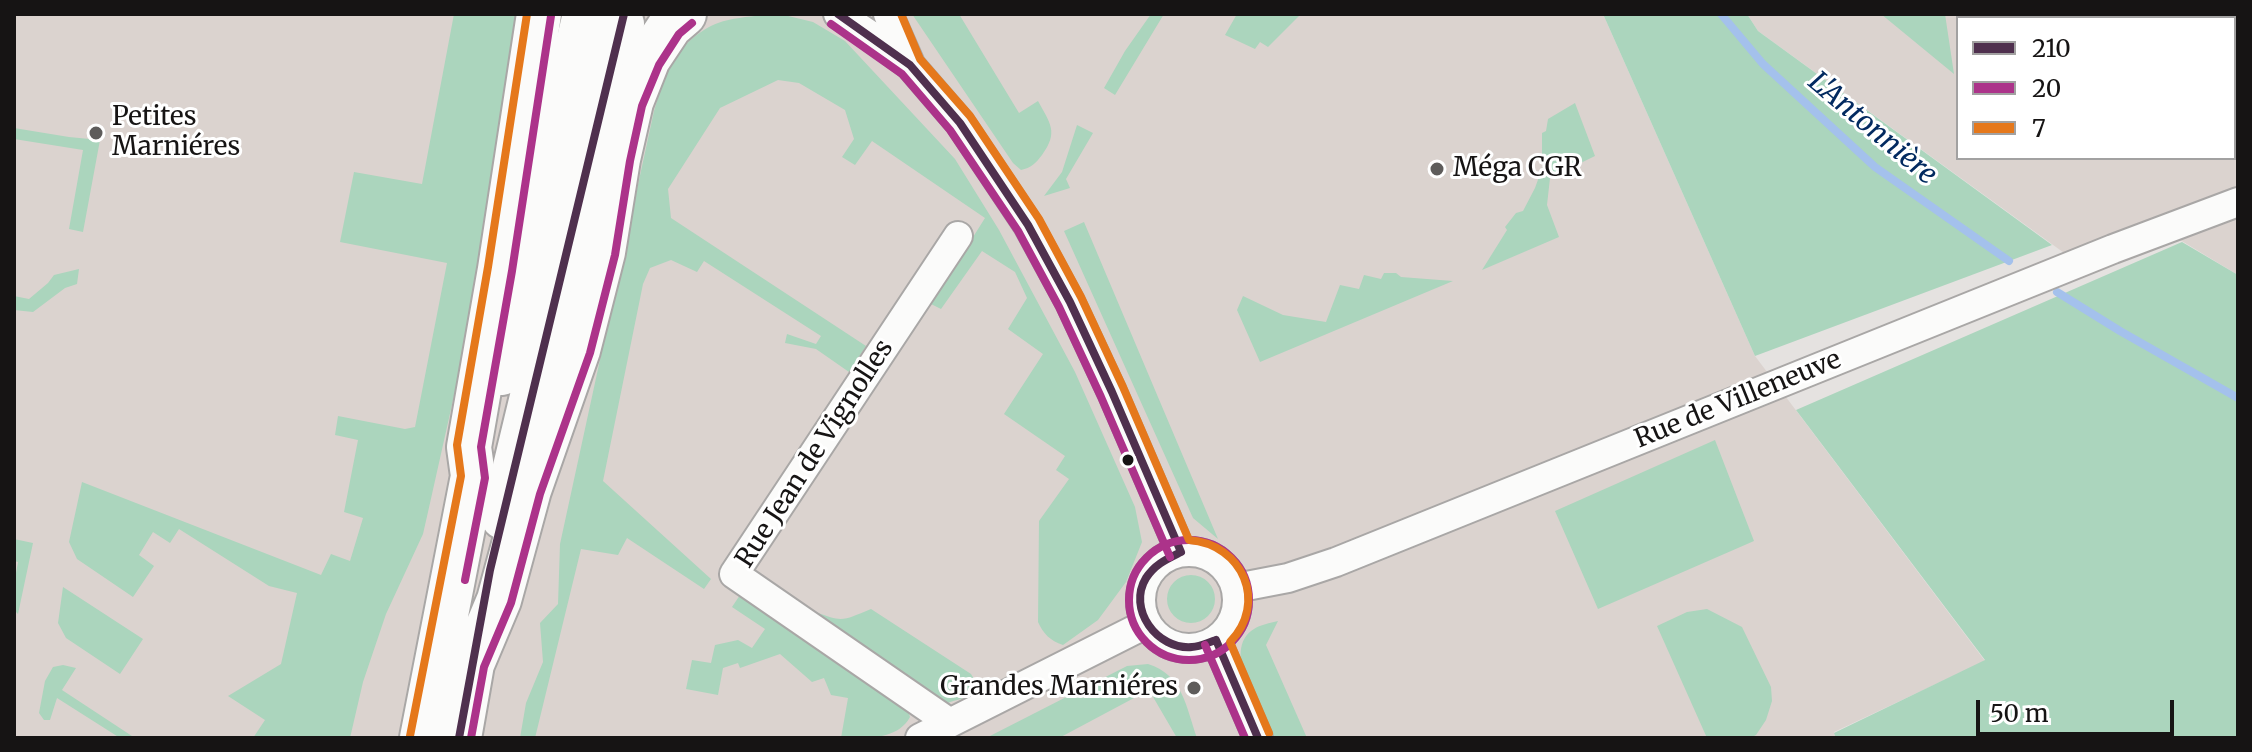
<!DOCTYPE html>
<meta charset="utf-8">
<style>
body{margin:0}
#map{position:relative;width:2252px;height:752px;overflow:hidden;background:#e5e2e0;font-family:Merriweather,serif}
canvas{display:block}
.frame{position:absolute;inset:0;border:16px solid #161414;pointer-events:none}
.legend{position:absolute;left:1956px;top:16px;width:280px;height:144px;box-sizing:border-box;background:#fff;border:2px solid #a2a1a1;margin:0;padding:10px 14px;list-style:none;font-size:24px;color:#161414}
.legend li{display:flex;align-items:center;gap:16px;height:40px}
.legend b{width:40px;border:2px solid #a2a1a1}
.scale{position:absolute;left:1976px;top:700px;width:198px;height:36px;box-sizing:border-box;border:4px solid #161414;border-top:0;padding-left:10px;font-size:24px;line-height:28px;white-space:nowrap;color:#161414;-webkit-text-stroke:6px #fff;paint-order:stroke}
</style>
<div id="map">
<canvas width="2252" height="752"></canvas>
<div class="frame"></div>
<ul class="legend">
<li><b style="height:10px;background:#4f304e"></b>210</li>
<li><b style="height:10px;background:#ac338a"></b>20</li>
<li><b style="height:10px;background:#e5781b"></b>7</li>
</ul>
<div class="scale">50 m</div>
</div>
<script>
const ctx = document.querySelector('canvas').getContext('2d');
ctx.lineJoin = 'round';
function fill(path, color) { ctx.fillStyle = color; ctx.fill(path, 'evenodd'); }
function stroke(path, color, width, dash) { ctx.strokeStyle = color; ctx.lineWidth = width; ctx.lineCap = dash ? 'butt' : 'round'; ctx.setLineDash(dash || []); ctx.stroke(path); }
function write(font, color, halo, rows, align = 'center') {
  ctx.font = font + ' Merriweather,serif'; ctx.lineWidth = 6; ctx.setLineDash([]); ctx.textBaseline = 'middle'; ctx.strokeStyle = halo; ctx.fillStyle = color; for (const [text, x, y, turn = 0] of rows) {
    ctx.save(); ctx.translate(x, y); ctx.rotate((+turn || 0) * Math.PI / 180); ctx.textAlign = isNaN(turn) ? turn : align; if (halo) ctx.strokeText(text, 0, 0); ctx.fillText(text, 0, 0); ctx.restore();
  }
}
fill(new Path2D(`
 M14,14h1589l152,342 230,305 -151,71 2,6h-1822z
 M1747,14h491v261l-76,-46 -84,34 -320,-232zM1958,18h276v140h-276z`), '#dbd3cf');
fill(new Path2D(`
 M454,14h65l-51,319 -40,179 -5,22 -37,80 -23,68 -13,56h-97l12,-18 -37,-24 53,-32 16,-71 -28,-7 -90,-57 -9,14 -17,-11 -14,23 15,11 -21,31 -56,-38 -8,-17 13,-60 239,93 10,-21 19,7 13,-43 -19,-6 14,-72 -23,-5 3,-19 67,13 10,-2 32,-164 -107,-21 14,-70 68,12z
 M912,14h47l60,99 19,-12c12,22 21,31 4,54 -6,8 -11,13 -21,15l-8,-7z
 M1151,14h13l-49,81 -11,-7 21,-37z
 M1237,14h64l-33,33 -8,-5 -5,7 -30,-14z
 M1603,14h144l11,17 294,214 -297,111z
 M1881,14h64l9,60z
 M762,15h22l29,7 32,19 110,118 44,71 76,142 60,135 7,35 -16,40 -28,38 -35,25c-13,-4 -20,-12 -25,-23l1,-101 30,-42 -13,-9 9,-14 -61,-42 39,-60 -35,-25 19,-31 -12,-26 -33,-21 -41,58 -10,-5 54,-86 -113,-77 -17,24 -13,-8 12,-18 -9,-29 -46,-27 -21,-3 -58,28 -52,81 3,29 195,128 -17,26 -33,-23 -31,-6 2,-9 29,10 5,-8 -117,-75 -7,11 -26,-12 -21,8 -7,16 -40,197 108,98 -7,10 -77,-51 -9,17 -37,-6 -46,189h-15l6,-35 17,-41 -3,-39 18,-19 2,-60 94,-433c5,-16 9,-33 17,-48 9,-16 30,-34 47,-40 13,-5 30,-6 44,-8z
 M1575,103l20,53 -45,22 -3,27 12,32 -77,33 25,-40 -2,-3 11,-14 7,-2 12,-23 10,-28 -3,-5v-22l4,-2 2,-12z
 M1077,125l16,8 -27,46 4,9 -26,8 18,-24z
 M14,128l55,9 31,3 -17,92 -14,-3 14,-79 -69,-11z
 M1084,222l134,317 -25,-21 -129,-287z
 M2182,242l56,33v463h-402l-2,-5 151,-73 -189,-250z
 M79,269l-2,15 -12,4 -32,24 -19,-2v-14l15,3 19,-16 6,-8z
 M1384,273h12l5,4 52,4 -193,81 -23,-52 6,-14 40,19 43,7 14,-37 19,4 5,-14 17,4z
 M1715,440l39,101 -156,68 -43,-98z
 M14,539l19,4 -15,71 -4,-4v-26l4,-22 -4,-1z
 M1167 599a24 24 0 1 1 48 0a24 24 0 1 1-48 0Z
 M63,587l80,52 -23,35 -54,-36 -8,-15z
 M740,595l167,113 3,9c-13,24 -46,21 -69,21l7,-40 -17,-3 -7,-17 -12,4 -32,-28 -40,14 -2,-5 -15,5 -5,27 -32,-6 6,-29 19,3 4,-18 23,-5 14,8 13,-19 -33,-22z
 M871,609l100,65 6,10c-2,14 -17,14 -29,19l-132,-91c27,11 28,8 55,-3z
 M1707,609l35,18 29,60 1,14 -6,19 -10,15 -6,3h-43l-50,-112 30,-14z
 M1278,621l-12,24 41,93h-35c-12,-24 -52,-89 -18,-109 6,-4 16,-6 24,-8z
 M1148,664c35,11 38,43 49,74h-20l-28,-48 -90,48h-73l141,-72z
 M63,665l13,3 -14,22 73,48h-15l-63,-40 -7,22h-6l-5,-7 6,-32 8,-14z`), '#abd5bd');
stroke(new Path2D(`
 M1721,14l42,50 112,103 134,94
 M2057,292l63,39 118,67`), '#a4c1ec', 8);
const street = new Path2D(`
 M838,14l29,19 43,32 50,58 68,102 42,77 42,90 69,160
 M888,14l22,50
 M1141 600a48 48 0 1 1 96 0a48 48 0 1 1-96 0Z
 M1236,588l52,-10 48,-16 777,-313 125,-47
 M1216,640l42,98
 M950,723l-216,-149 224,-338
 M920,738l226,-114`);
const primary = new Path2D(`
 M501,373l84,-359
 M503,517l119,-493`);
const highway = new Path2D(`
 M422,738l51,-262 -4,-29 31,-178 39,-255
 M459,738l13,-74 27,-64 30,-110 49,-140 25,-98 15,-93 13,-57 17,-43 22,-33 14,-12`);
stroke(street, '#a9a7a6', 32);
stroke(primary, '#a9a7a6', 48);
stroke(highway, '#a9a7a6', 48);
stroke(street, '#fbfbfa', 28);
stroke(primary, '#fbfbfa', 44);
stroke(highway, '#fbfbfa', 44);
stroke(new Path2D(`
 M838,14l72,51 50,58 68,102 42,77 42,90 69,160
 M1181,552c-14,7 -26,12 -35,26 -19,31 11,72 46,69 8,0 17,-5 24,-7
 M1216,640l42,98
 M459,738l31,-168 134,-556`), '#4f304e', 8);
stroke(new Path2D(`
 M831,24l71,50 48,56 68,101 41,76 42,90 69,160
 M1129 600a60 60 0 1 1 120 0a60 60 0 1 1-120 0Z
 M465,580l20,-102 -4,-31 31,-176 39,-255
 M1205,645l40,93
 M471,738l13,-71 27,-64 29,-109 50,-141 25,-98 15,-94 12,-55 17,-41 20,-31 13,-11`), '#ac338a', 8);
stroke(new Path2D(`
 M901,14l19,45 50,57 69,103 42,78 42,90 66,153c54,4 79,63 41,102l39,91
 M410,736l51,-260 -4,-31 31,-178 39,-253`), '#e5781b', 8);
for (const [x, y, r, color] of [
 [96,133,8,"#5e5c5b"],
 [1437,169,8,"#5e5c5b"],
 [1128,460,7,"#161414"],
 [1194,688,8,"#5e5c5b"]
]) { const dot = new Path2D(); dot.arc(x, y, r, 0, 2 * Math.PI); ctx.fillStyle = color; ctx.fill(dot); stroke(dot, '#fff', 3); }
write('26px', '#161414', '#fff', [
 ["Petites",112,118],
 ["Marniéres",112,148],
 ["Méga CGR",1453,169],
 ["Grandes Marniéres",1178,688,"right"]
], 'left');
write('26px', '#161414', '#fff', [
 ["Rue de Villeneuve",1738,400,-22],
 ["Rue Jean de Vignolles",815,454,-57]
]);
write('italic 28px', '#022a60', '#fff', [
 ["L'Antonnière",1872,129,40]
]);
</script>
